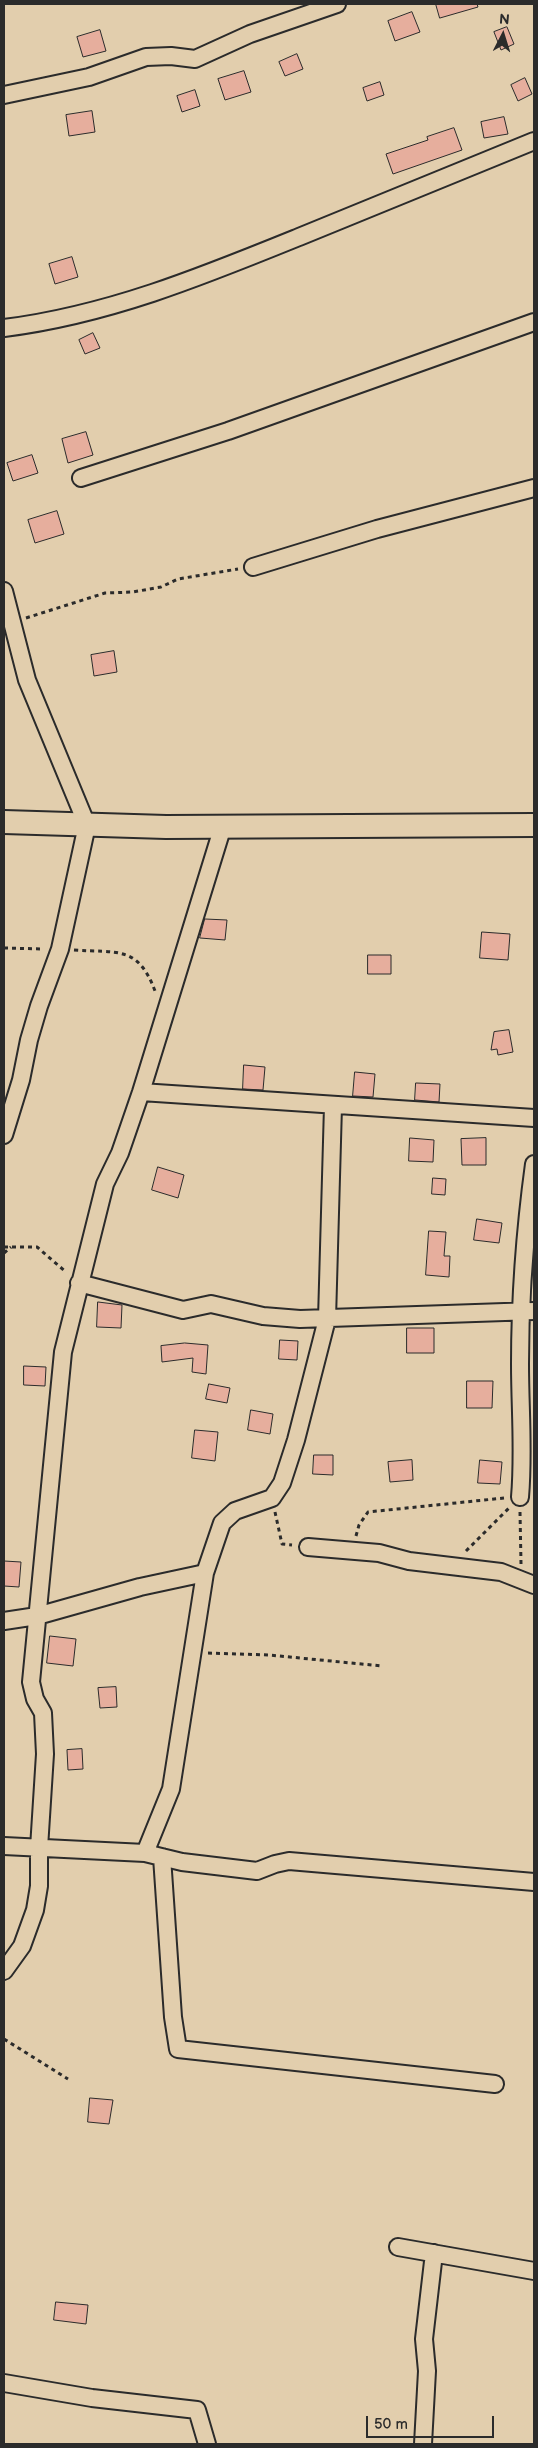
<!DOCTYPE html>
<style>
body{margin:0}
#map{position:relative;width:538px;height:2448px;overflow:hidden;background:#e2cead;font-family:"Balsamiq Sans",sans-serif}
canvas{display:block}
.frame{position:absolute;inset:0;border:5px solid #2b2b2b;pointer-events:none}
.north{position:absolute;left:478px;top:10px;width:50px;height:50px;-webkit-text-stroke:4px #e2cead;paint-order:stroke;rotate:5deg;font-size:14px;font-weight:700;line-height:20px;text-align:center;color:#2b2b2b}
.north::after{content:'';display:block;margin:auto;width:18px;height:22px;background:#2b2b2b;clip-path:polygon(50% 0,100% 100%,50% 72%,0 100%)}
.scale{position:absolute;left:366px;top:2416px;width:128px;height:22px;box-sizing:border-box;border:2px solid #2b2b2b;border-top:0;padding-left:6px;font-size:15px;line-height:18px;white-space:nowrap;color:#2b2b2b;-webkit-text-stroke:4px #e2cead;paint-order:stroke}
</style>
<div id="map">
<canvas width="538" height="2448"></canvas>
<div class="frame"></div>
<div class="north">N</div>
<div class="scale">50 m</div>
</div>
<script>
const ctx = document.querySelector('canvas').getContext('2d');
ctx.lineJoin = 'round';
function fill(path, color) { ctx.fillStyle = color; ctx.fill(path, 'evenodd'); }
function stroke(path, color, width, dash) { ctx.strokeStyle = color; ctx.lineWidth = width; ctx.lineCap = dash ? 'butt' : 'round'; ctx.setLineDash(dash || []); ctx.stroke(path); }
const building = new Path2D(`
 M436,4h41l1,3 -38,11z
 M412,12l8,20 -25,9 -7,-20z
 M507,27l7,17 -13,6 -7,-18z
 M100,30l6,21 -23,6 -6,-20z
 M297,54l6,15 -18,7 -6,-14z
 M244,71l7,21 -26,8 -7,-21z
 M525,78l7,16 -14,7 -7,-16z
 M380,82l4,13 -17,6 -4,-13z
 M195,90l5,16 -18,6 -5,-16z
 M92,111l3,21 -26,4 -3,-21z
 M504,117l4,17 -24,4 -3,-16z
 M454,128l8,22 -69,24 -7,-20 42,-14 -1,-3z
 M72,257l6,20 -23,7 -6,-20z
 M93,333l7,15 -15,6 -6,-14z
 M86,432l7,23 -25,8 -6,-24z
 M32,455l6,18 -25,8 -6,-18z
 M57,511l7,23 -29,9 -7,-23z
 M114,651l3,21 -23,4 -3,-21z
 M205,919l22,1 -2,20 -25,-2z
 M482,932l28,2 -2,26 -28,-2z
 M368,955h23v19h-23z
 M509,1030l4,22 -15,3 -1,-6 -6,1 3,-18z
 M244,1065l21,2 -2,23 -20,-1z
 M355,1072l20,2 -2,23 -20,-1z
 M416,1083l24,1 -1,18 -24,-2z
 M410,1138l24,2 -1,22 -24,-1z
 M486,1138v27h-24l-1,-26z
 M158,1167l26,8 -6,23 -26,-8z
 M433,1178l13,1 -1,16 -13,-1z
 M477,1219l25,4 -3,20 -25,-3z
 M429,1231l17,1 -2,24h6l-1,21 -23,-2z
 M98,1302l24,3 -1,23 -24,-1z
 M407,1328h27v25h-27z
 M280,1340l18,1 -1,19 -18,-1z
 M185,1343l23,2 -2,29 -14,-2 1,-14 -31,4 -1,-16z
 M24,1366l22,1 -1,19 -21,-1z
 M467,1381h26l-1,27h-25z
 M209,1384l21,4 -3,15 -21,-4z
 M251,1410l22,4 -3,20 -22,-4z
 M195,1430l23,2 -3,29 -23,-3z
 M314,1455h19v20l-20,-1z
 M412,1460l1,20 -23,2 -2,-20z
 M480,1460l22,2 -2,22 -22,-1z
 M4,1561l17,1 -2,25 -15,-1z
 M50,1636l26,3 -3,27 -26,-3z
 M116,1687l1,20 -17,1 -2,-20z
 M82,1749l1,20 -15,1 -1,-20z
 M90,2098l23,2 -4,24 -21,-2z
 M56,2302l32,3 -2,19 -32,-4z`);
fill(building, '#e6ae9d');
stroke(building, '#2b2b2b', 1);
const minor = new Path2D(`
 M4,95l85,-18 57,-20 25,-1 24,3 55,-25 87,-30
 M4,328c104,-13 199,-52 295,-91 79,-32 157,-64 235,-96
 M81,478l147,-47 306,-109
 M253,567l124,-38 157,-41
 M4,591l23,89 60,145 -27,124 -21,57 -10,34 -8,40 -17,55
 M141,1092l393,26
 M79,1283l104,27 28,-6 52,12 37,3 234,-8
 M520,1497c4,-45 0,-88 0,-133 0,-67 5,-134 14,-200
 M308,1547l71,6 30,8 92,11 33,13
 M4,1621l33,-5 103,-29 65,-14
 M4,1846l141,7 37,9 75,9 18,-7 14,-3 245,21
 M145,1853l26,-64 34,-216 17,-50 13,-12 37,-13 10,-15 14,-43 31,-121 6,-213
 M162,1857l11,160 5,32 317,35
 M4,1971l18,-25 13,-36 4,-24v-38l6,-94 -2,-41 -8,-14 -4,-17 32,-330 42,-168 15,-31 21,-61 82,-266
 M398,2247l136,24
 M4,2383l88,15 105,12 10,34
 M423,2444l4,-73 -3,-32 10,-86`);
const secondary = new Path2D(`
 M4,822l162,5 368,-2`);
stroke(minor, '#2b2b2b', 20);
stroke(secondary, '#2b2b2b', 26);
stroke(new Path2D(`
 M26,618l79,-25 28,-1 28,-5 17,-8 60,-10
 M4,948l39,1
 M74,950c43,3 64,-5 81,41
 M4,1247h33l29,25
 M4,1253l7,-6
 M275,1512l7,32 10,1
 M520,1512l1,52
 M356,1536l3,-11 9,-13 136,-14
 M466,1551l43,-43
 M208,1653l61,2 113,11
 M4,2039l64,40`), '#2b2b2b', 3, [4, 4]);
stroke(minor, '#e2cead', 16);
stroke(secondary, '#e2cead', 22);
</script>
